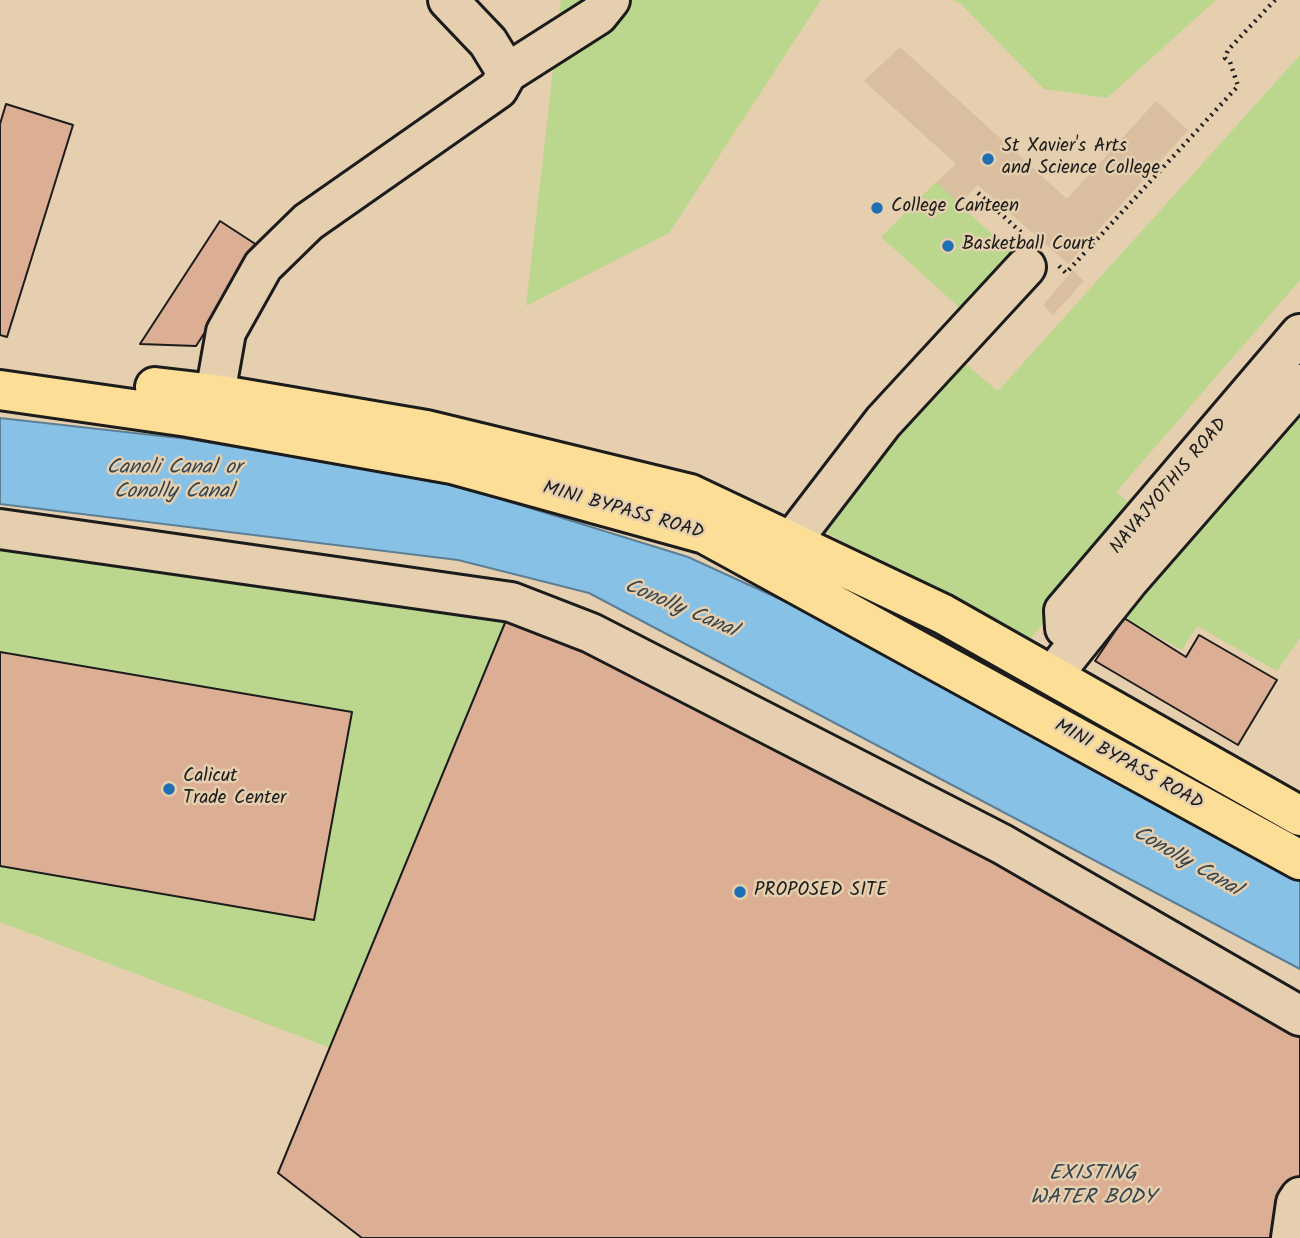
<!DOCTYPE html>
<style>
body{margin:0}
canvas{display:block;background:#e5cfae}
</style>
<canvas width="1300" height="1238"></canvas>
<script>
const ctx = document.querySelector('canvas').getContext('2d');
ctx.lineJoin = 'round';
function fill(path, color) { ctx.fillStyle = color; ctx.fill(path, 'evenodd'); }
function stroke(path, color, width, dash) { ctx.strokeStyle = color; ctx.lineWidth = width; ctx.lineCap = dash ? 'butt' : 'round'; ctx.setLineDash(dash || []); ctx.stroke(path); }
function write(font, color, halo, rows, align = 'center') {
  ctx.font = font + ' Kalam,sans-serif'; ctx.lineWidth = 5; ctx.setLineDash([]); ctx.textBaseline = 'middle'; ctx.strokeStyle = halo; ctx.fillStyle = color; for (const [text, x, y, turn = 0] of rows) {
    ctx.save(); ctx.translate(x, y); ctx.rotate((+turn || 0) * Math.PI / 180); ctx.textAlign = isNaN(turn) ? turn : align; if (halo) ctx.strokeText(text, 0, 0); ctx.fillText(text, 0, 0); ctx.restore();
  }
}
fill(new Path2D(`
 M900,47l167,152 89,-98 32,29 -120,134 -90,-79 -22,21 -23,-21 23,-21 -92,-83z
 M1073,270l11,11 -31,34 -10,-10z`), '#dabea0');
fill(new Path2D(`
 M561,0h260l-152,233 -143,73z
 M953,0h263l-109,98 -63,-9 -83,-85z
 M1300,55v225l-184,212 22,18 -111,133 -207,-114 143,-167 35,29z
 M936,182l79,74 -54,53 -80,-72z
 M1300,410v228l-23,33 -80,-45 -15,24 -58,-32 52,-67z
 M0,547l507,71 -59,475 -448,-171z`), '#bbd78e');
const water = new Path2D(`
 M0,418l188,21 258,43 242,75 107,49 505,273v90l-711,-376 -131,-33 -458,-56z`);
fill(water, '#88c1e6');
stroke(water, '#5d7f95', 2);
const building = new Path2D(`
 M6,104l67,21 -66,212 -7,-2v-211z
 M220,221l40,26 -64,99 -56,-2z
 M511,602l789,414v181l-9,41h-929l-84,-65 229,-555z
 M1124,618l62,39 13,-22 78,45 -39,65 -143,-84z
 M0,652l352,60 -38,208 -314,-54z`);
fill(building, '#dcae94');
stroke(building, '#1c1c1c', 2);
const minor = new Path2D(`
 M507,73l91,-58 12,-15
 M215,394l11,-62 37,-66 45,-44 190,-133 9,-16 -19,-31 -40,-42
 M0,529l511,73 80,31 411,211 298,172
 M791,542l92,-120 143,-155
 M1080,640l-15,-12 -1,-17 236,-277
 M1064,661l65,-81 171,-196
 M1291,1238l5,-35 4,-6`);
const major = new Path2D(`
 M155,387l60,7 211,36 264,64 253,120 357,202
 M0,390l188,27 264,47 253,70 595,326`);
stroke(minor, '#1c1c1c', 44);
stroke(major, '#1c1c1c', 44);
stroke(new Path2D(`
 M978,193l46,42
 M1059,266l7,7 172,-187 -8,-24 -5,-4 3,-8 47,-50`), '#1c1c1c', 4.5, [2, 5]);
stroke(minor, '#e5cfae', 38);
stroke(major, '#fcde96', 38);
for (const [x, y, r, color] of [
 [988,159,7,"#1f6fb2"],
 [877,208,7,"#1f6fb2"],
 [948,246,7,"#1f6fb2"],
 [169,789,7,"#1f6fb2"],
 [740,892,7,"#1f6fb2"]
]) { const dot = new Path2D(); dot.arc(x, y, r, 0, 2 * Math.PI); ctx.fillStyle = color; ctx.fill(dot); stroke(dot, '#e5cfae', 2.5); }
write('19px', '#1c1c1c', '#e5cfae', [
 ["St Xavier's Arts",1002,148],
 ["and Science College",1002,170],
 ["College Canteen",891,208],
 ["Basketball Court",962,246],
 ["Calicut",183,778],
 ["Trade Center",183,800],
 ["PROPOSED SITE",754,892]
], 'left');
write('19px', '#1c1c1c', '#e5cfae', [
 ["NAVAJYOTHIS ROAD",1170,487,-50],
 ["MINI BYPASS ROAD",623,512,16],
 ["MINI BYPASS ROAD",1128,766,29]
]);
write('italic 21px', '#37454e', '#e5cfae', [
 ["Canoli Canal or",174,469],
 ["Conolly Canal",174,493],
 ["Conolly Canal",680,610,23],
 ["Conolly Canal",1186,863,30],
 ["EXISTING",1093,1175],
 ["WATER BODY",1093,1199]
]);
</script>
